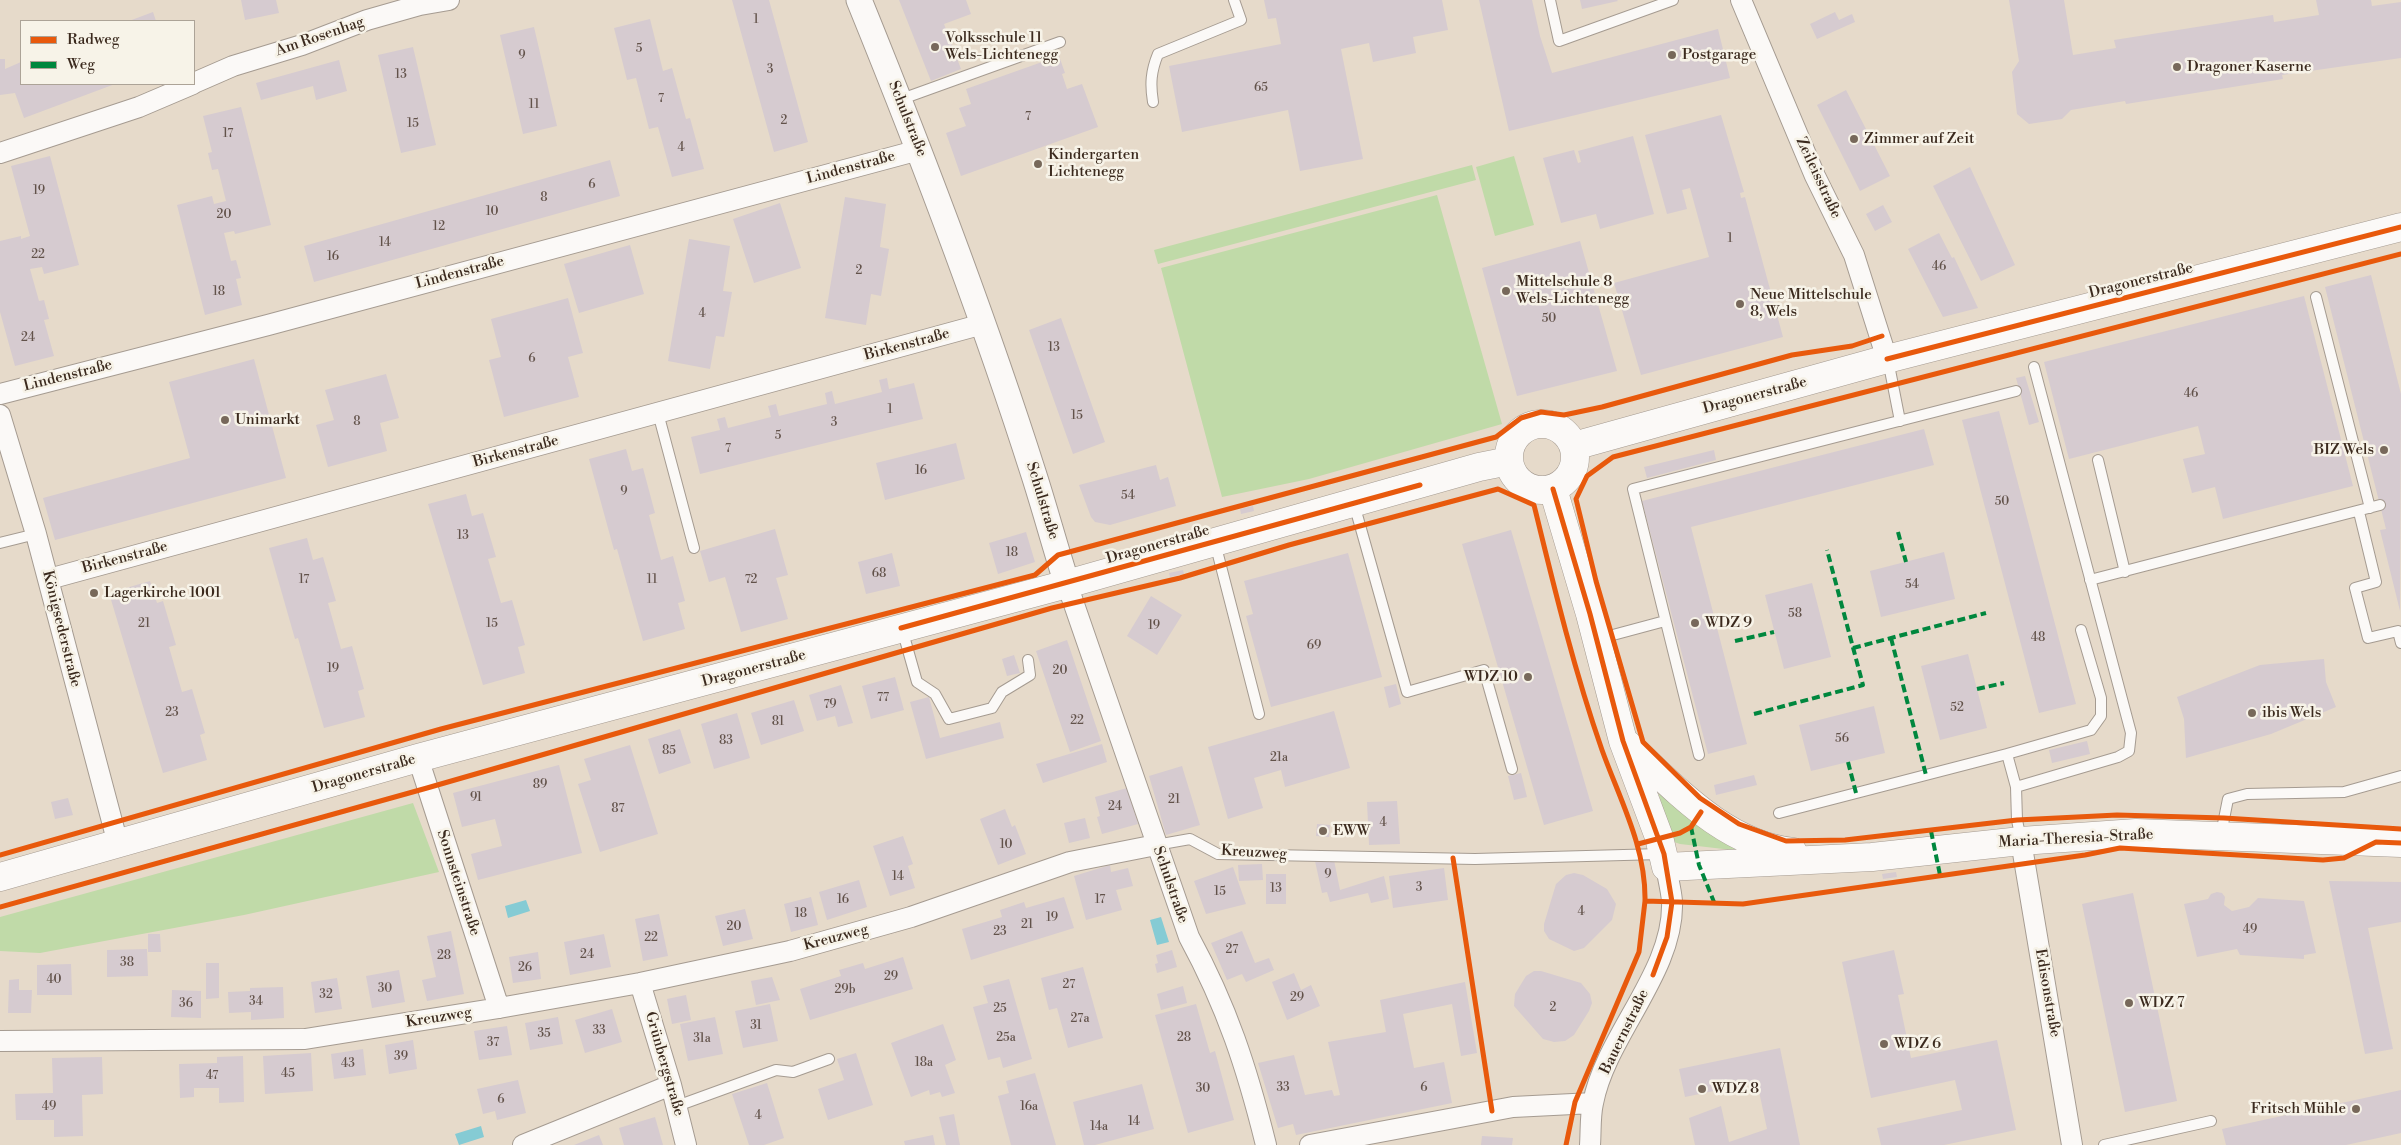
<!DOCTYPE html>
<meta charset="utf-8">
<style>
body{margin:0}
#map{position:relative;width:2401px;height:1145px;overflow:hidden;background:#e6daca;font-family:"Libre Bodoni",serif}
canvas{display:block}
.legend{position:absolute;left:20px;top:20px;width:175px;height:65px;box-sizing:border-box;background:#f7f3e8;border:1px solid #aca397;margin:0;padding:6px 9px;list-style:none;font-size:15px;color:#3b2a1e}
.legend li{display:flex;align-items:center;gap:10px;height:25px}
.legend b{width:25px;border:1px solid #aca397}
</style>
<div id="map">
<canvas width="2401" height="1145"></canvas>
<ul class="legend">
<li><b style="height:6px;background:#e8590c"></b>Radweg</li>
<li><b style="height:6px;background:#00873e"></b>Weg</li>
</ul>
</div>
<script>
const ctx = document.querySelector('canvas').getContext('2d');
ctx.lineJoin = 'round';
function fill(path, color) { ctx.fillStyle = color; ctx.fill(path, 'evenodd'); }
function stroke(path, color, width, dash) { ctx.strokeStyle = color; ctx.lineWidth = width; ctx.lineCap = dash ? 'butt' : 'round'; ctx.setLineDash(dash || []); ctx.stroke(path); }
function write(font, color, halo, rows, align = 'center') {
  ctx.font = font + ' "Libre Bodoni",serif'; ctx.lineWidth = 5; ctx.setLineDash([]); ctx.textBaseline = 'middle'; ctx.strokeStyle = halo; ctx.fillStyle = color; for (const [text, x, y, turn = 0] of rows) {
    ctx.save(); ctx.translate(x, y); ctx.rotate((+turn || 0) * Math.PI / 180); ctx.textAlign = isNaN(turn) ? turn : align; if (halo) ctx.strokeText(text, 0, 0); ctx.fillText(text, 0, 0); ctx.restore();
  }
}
fill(new Path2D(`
 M1514,156l20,69 -39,11 -19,-69z
 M1472,165l4,15 -318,84 -4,-14z
 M1437,195l65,229 -193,55 -87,18 -61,-229z
 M1658,791l83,60 -61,-7 -9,-3z
 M413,803l26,69 -195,43 -204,38 -40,-2v-34z`), '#c0daa8');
fill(new Path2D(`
 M526,900l4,11 -22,7 -3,-12z
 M1161,917l8,25 -12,3 -7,-25z
 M481,1126l3,11 -25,8 -4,-11z`), '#85cbd4');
fill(new Path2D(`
 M241,0h35l3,13 -34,7z
 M732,0h37l39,142 -34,10z
 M899,0h67l5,14 -27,10 17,45 -30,12z
 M1264,0h178l6,30 -35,7 3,16 -43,9 -4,-19 -28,6 22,110 -63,12 -12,-61 -106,22 -13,-66 112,-22 -5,-26 -8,1z
 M1479,0h53l8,36 12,37 166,-44 12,49 -221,53z
 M1580,0h37l1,1 -36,8z
 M2009,0h55l9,55 43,-7 -2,-8 159,-25 1,7 45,-7 -3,-15h55l1,6 29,-4v56l-119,17 1,4 -157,25 -1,-3 -54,9 -9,9 -33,5 -12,-10 -5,-42 7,-11z
 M153,12l3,9h-27z
 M1835,12l4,8 13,-6 3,8 -38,17 -7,-15z
 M650,19l13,52 9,-3 14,51 4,-1 14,51 -32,8 -14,-50 -9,2 -13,-51 -9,2 -13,-52z
 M534,27l23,99 -34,8 -23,-99z
 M413,47l23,98 -35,8 -23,-98z
 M1059,56l6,17 -3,1 5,15 15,-5 16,43 -137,49 -15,-43 20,-7 -7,-18 12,-4 -5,-15z
 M0,59h5v10l16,-7v22h94l-91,34 -9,-25 -15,2z
 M339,60l8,31 -31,9 -3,-14 -52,14 -5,-17z
 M1846,90l44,86 -30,15 -43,-86z
 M241,107l30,118 -36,9 -1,-3 -10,2 7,28 5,-1 5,18 -5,1 6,26 -37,10 -28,-110 35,-9 2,8 12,-3 -8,-32 -6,1 -4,-17 4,-1 -9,-36z
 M1721,115l23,77 -4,1 1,5 4,-1 38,140 -142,38 -27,-92 95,-26 -19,-69 -8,2 5,19 -20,5 -22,-79z
 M1633,136l21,78 -54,15 -4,-15 -35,9 -18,-65 31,-8 4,13 3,-1 -3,-11z
 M50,156l29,109 -35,9 -2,-7 -12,2 9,32 5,-1 5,19 -5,1 10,36 -39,10 -15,-54v-71l21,-5v3l9,-3 -19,-70z
 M610,160l10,36 -306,86 -10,-36z
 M1970,167l45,98 -34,16 -48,-95z
 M845,197l41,7 -6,43 9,2 -8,47 -10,-2 -5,31 -41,-7z
 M780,203l21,65 -47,15 -21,-64z
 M1883,205l9,17 -17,9 -9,-17z
 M1939,233l13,25 2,-1 24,51 -35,9 -35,-68z
 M689,239l41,7 -7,45 9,1 -8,45 -8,-1 -6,33 -42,-8z
 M1580,241l37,130 -100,25 -35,-128z
 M630,245l14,49 -65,19 -15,-49z
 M2371,275l30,119 -1,217 -20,-81 6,-1 -61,-242z
 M2304,296l49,190 -130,33 -8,-32 -23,6 -9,-34 22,-5 -7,-28 -129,33 -25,-97z
 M568,298l15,55 -15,4 11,40 -75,20 -15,-57 12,-3 -10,-38z
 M1061,318l44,124 -32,12 -44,-124z
 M254,359l32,119 -231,62 -12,-42 147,-40 -21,-76z
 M386,374l13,44 -19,5 7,28 -59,16 -12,-42 18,-5 -9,-30z
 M2025,376l14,46 -10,3 -13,-47z
 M887,378l2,11 25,-6 9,36 -223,55 -9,-37 29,-7 -3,-11 8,-2 3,11 43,-11 -3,-11 8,-2 3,12 48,-12 -2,-11 7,-2 3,13 47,-12 -3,-12z
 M1999,411l77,293 -37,9 -77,-293z
 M1924,429l10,36 -243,62 56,217 -39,10 -66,-253z
 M956,443l9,36 -80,21 -9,-37z
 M626,449l6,22 11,-3 12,45 -6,2 12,45 12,-4 12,45 -7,2 7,26 -42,12 -26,-92 -3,1 -25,-91z
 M1714,450l2,10 -69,18 -3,-11z
 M1156,465l4,15 8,-3 8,29 -66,19 -15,-3 -4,-5 -12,-32z
 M466,494l6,22 11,-3 13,44 -8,2 13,44 11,-3 13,45 -7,2 7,26 -42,12 -55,-181z
 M1253,506l1,5 -13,3 -1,-5z
 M775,529l13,46 -12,3 12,41 -47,13 -16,-55 -16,5 -9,-31z
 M1511,530l82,281 -49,14 -82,-281z
 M1026,532l9,30 -37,12 -9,-31z
 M307,538l6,22 10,-3 13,44 -8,2 13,46 11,-3 12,43 -6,2 7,26 -41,11 -26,-90 -3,1 -26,-91z
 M1944,552l11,47 -74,18 -11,-46z
 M892,553l8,33 -34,8 -8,-32z
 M1348,553l34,124 -111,30 -25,-91 7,-2 -9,-33z
 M1183,570l1,4 -14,3 -1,-4z
 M150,581l7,22 6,-2 13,44 -7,2 13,45 10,-3 13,44 -5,2 7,25 -44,13 -54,-180z
 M1812,583l19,74 -47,12 -19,-74z
 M1151,596l31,19 -25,40 -30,-19z
 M1067,640l34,101 -31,11 -34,-101z
 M1968,654l19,74 -47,12 -19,-74z
 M1014,655l6,18 -13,3 -5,-17z
 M2324,659l2,23 10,25 -65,27 -85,24 -2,-39 -7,-22 83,-32z
 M895,677l9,33 -33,9 -9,-33z
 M1396,684l5,20 -12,4 -5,-21z
 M841,685l12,38 -15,4 -3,-11 -18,5 -8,-26z
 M929,697l11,41 60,-16 4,16 -78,21 -16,-57z
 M794,700l10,31 -43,14 -10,-32z
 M1874,706l11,47 -74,18 -12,-46z
 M1334,711l16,57 -65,19 -4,-17 -27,8 9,30 -35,11 -20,-72z
 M737,713l13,45 -36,11 -13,-45z
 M680,729l11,34 -32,11 -11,-35z
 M2087,741l3,13 -38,9 -3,-13z
 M1102,744l5,18 -64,21 -7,-19z
 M630,745l28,89 -58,18 -22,-68 13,-4 -7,-21z
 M559,765l23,88 -104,27 -7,-26 31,-8 -7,-27 -33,8 -9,-34z
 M1182,766l18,59 -34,10 -17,-59z
 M1521,773l6,24 -13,3 -6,-24z
 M1754,775l3,10 -41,10 -2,-10z
 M1127,788l11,36 -36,10 -5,-17 3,-1 -5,-19z
 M68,798l5,17 -18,4 -4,-17z
 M1397,801l3,43 -31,1 -2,-43z
 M1005,809l7,18 3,-2 11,29 -28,11 -18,-46z
 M1085,818l5,20 -21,5 -5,-20z
 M1317,824l13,1 -1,12 -13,-1z
 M903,836l10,28 -5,2 7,22 -25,8 -17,-50z
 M1334,860l6,30 44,-14 5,23 -18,4 -3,-10 -38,9 -3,-10 -5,1 -7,-32z
 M1262,864l1,16 -24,1 -1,-16z
 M1110,865l1,7 17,-4 5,18 -17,4 6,20 -36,10 -12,-44z
 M1233,867l13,37 -40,10 -12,-33z
 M1444,868l4,32 -55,8 -4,-32z
 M1896,872l1,5 -14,2 -1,-5z
 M1574,873l9,2 24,14 9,15 -4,16 -28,28 -10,3 -25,-12 -5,-8v-7l12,-40 10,-9z
 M1266,874h20v30h-20z
 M859,880l8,27 -40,13 -8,-28z
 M2329,881l72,1v40l-33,6 25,121 -28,5z
 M2217,892l5,1 3,4 -1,8 8,6 17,-4 9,-9 46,3 12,52 -12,2v4l-64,-4 -3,-6 -40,8 -13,-53 24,-5 3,-5z
 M2133,893l44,208 -52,11 -43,-208z
 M811,897l7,28 -27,7 -7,-28z
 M1064,897l10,31 -103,32 -9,-31 40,-12 -2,-7 24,-8 2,6z
 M745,909l8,30 -30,7 -8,-30z
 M659,914l9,42 -25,5 -8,-42z
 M451,931l13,63 -37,7 -5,-21 14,-3 -9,-41z
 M1242,931l13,32 14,-5 5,12 -28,12 -4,-8 -15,6 -16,-37z
 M148,934h12l1,18h-13z
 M604,934l7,33 -41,8 -6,-33z
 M147,949l1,27 -41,1v-27z
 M1172,950l5,17 -20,6 -2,-9 3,-1 -2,-8z
 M1894,950l10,44 -6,1 13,63 86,-18 19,90 -72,15h-63l-4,-17 85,-18 -7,-30 -84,18 -29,-136z
 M538,952l3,27 -28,4 -4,-26z
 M903,957l10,32 -103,31 -10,-31 41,-13 -2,-6 24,-7 2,6z
 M206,963h13v35l-13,1z
 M71,964l1,31h-35v-30z
 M1083,967l20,71 -35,10 -11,-40 -8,2 -8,-32z
 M399,970l6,32 -33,6 -6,-32z
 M1534,971h7l40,12 9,11 2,9 -3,8 -15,24 -9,6 -11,1 -11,-3 -29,-33 1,-12 11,-18z
 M1294,973l7,17 10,-5 9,21 -33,14 -15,-38z
 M772,977l8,23 -24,5 -5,-24z
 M337,978l5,31 -27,4 -4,-31z
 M19,979v11h13l-1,23h-23l1,-33z
 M1009,979l23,80 -29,9 -3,-11 -12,3 -15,-53 15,-4 -5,-17z
 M1465,982l12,71 -16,3 -9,-52 -49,10 11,54 30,-6 8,41 -156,32 -3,-11 -15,4 -20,-65 36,-8 11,40 27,-5 2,6 6,-1 -12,-53 58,-10 -6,-32z
 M1183,986l4,17 -26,7 -4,-16z
 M283,987l1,31 -33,2v-8l-22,1 -1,-21 22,-1v-3z
 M172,990l29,1v27l-30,-1z
 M686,995l5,25 -19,4 -5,-25z
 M770,1004l8,37 -35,7 -8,-37z
 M1196,1004l14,49 5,-2 19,69 -46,13 -33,-118z
 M612,1009l10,33 -37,11 -10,-33z
 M558,1017l5,27 -33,6 -5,-27z
 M715,1017l8,37 -35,7 -8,-37z
 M943,1024l13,36 -11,5 10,28 -13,4 -2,-5 -10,3 -1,-5 -18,7 -20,-54z
 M507,1026l5,29 -33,5 -5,-29z
 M413,1040l4,29 -28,5 -4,-29z
 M1780,1048l20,97h-105l-6,-27 32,-12 8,36 38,-13 -10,-47 -72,15 -6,-28z
 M363,1049l3,26 -32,4 -3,-25z
 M311,1053l2,38 -48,3 -2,-38z
 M856,1053l17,52 -45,15 -10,-31 26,-9 -7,-21z
 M243,1056l1,46 -25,1v-15h-25v9l-14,1 -1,-34 38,-1v-6z
 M102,1057l1,37 -21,1 1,41 -29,1v-17h-38l-1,-26 38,-1 -1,-35z
 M1035,1073l21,72h-45l-13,-49 11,-3 -3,-12z
 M518,1080l8,33 -29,7 -2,-9 -12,3 -6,-25z
 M767,1083l17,55 -20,7h-15l-17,-51z
 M1142,1084l12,45 -59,16h-11l-11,-43z
 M2401,1090v43l-55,12h-120l-4,-16z
 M954,1114l6,31h-14l-7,-28z
 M655,1117l8,28h-39l-5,-17z
 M599,1135l4,10h-29z
 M933,1135l2,10h-30l-1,-4z
 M1482,1136l31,2 -1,7h-31z`), '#d6cbd0');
const service = new Path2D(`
 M1550,0l9,41 114,-41
 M899,100l161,-58
 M1153,102c-3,-18 -2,-31 5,-48l83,-34 -7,-20
 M2316,297l54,211
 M1888,360l12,61
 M658,413l36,135
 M2098,460l27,112
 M1354,504l53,188 77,-22 28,99
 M2359,512l17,70 -21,6 13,50 30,-7 3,12
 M0,543l36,-9
 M1215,543l44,171
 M2090,580l290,-75
 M902,629l15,53 18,12 14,25 43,-11 10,-16 28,-17 -2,-15
 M1598,639l67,-18
 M1699,755l-66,-266 383,-98
 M2016,787l-9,-33 84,-24 10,-14v-18l-20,-68
 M1779,813l228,-59
 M2221,834l7,-35 19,-5 97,-2 57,-16
 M2021,840l-4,-20 -1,-33 102,-30 11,-6 2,-18 -97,-366
 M1156,845l34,-6 28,15 257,5 186,-5
 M677,1106l99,-36 17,2 36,-13
 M2104,1145l107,-24`);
const minor = new Path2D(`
 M1741,0l74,176 39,79 33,104
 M194,83l39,-17 69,-21 65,-25 53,-15 29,-5
 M0,153l139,-46 54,-23
 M0,394l268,-69 651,-175
 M0,415l36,119 82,310
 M49,579l934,-255
 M1067,584l122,353c38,70 58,131 77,208
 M418,758l81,250
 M2021,841l51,304
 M640,983l31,102 15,60
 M0,1041l305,-2 194,-31 141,-25 150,-32 121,-34 159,-55 86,-17
 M523,1145l148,-60
 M1310,1145l203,-38 80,-4
 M1590,1145c1,-14 0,-29 3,-42 13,-68 82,-132 79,-202 -1,-11 -4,-23 -6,-34`);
const tertiary = new Path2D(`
 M859,0c63,155 123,312 174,472 12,37 22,75 34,112`);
const secondary = new Path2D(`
 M1509 457a33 33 0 1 1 66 0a33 33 0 1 1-66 0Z
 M1574,446l313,-87 514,-132
 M1553,489l37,125 33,127 36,96 7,30 206,-10 149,-16 115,-8 265,10
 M1627,744c49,45 97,100 166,108
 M0,877l418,-119 649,-174 412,-117 30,-6`);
stroke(service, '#a59b91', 12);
stroke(minor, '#a59b91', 22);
stroke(tertiary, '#a59b91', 27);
stroke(secondary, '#a59b91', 29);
stroke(service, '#fbf9f7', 10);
stroke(minor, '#fbf9f7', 20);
stroke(tertiary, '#fbf9f7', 25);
stroke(secondary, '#fbf9f7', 28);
stroke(new Path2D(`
 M1898,532l8,30
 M1891,638l35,137
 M1735,641l39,-9
 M1853,648l133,-35
 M1977,689l27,-6
 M1754,714l109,-29 -36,-135
 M1848,762l8,31
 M1691,827l8,38 15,37
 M1931,831l9,44`), '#00873e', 4, [8, 4]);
stroke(new Path2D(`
 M2401,254l-788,203 -26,19 -11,23 20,82 47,161 57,56 39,26 47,17 59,-1 172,-20 100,-5 107,3 177,11
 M1887,359l514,-132
 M1553,489l37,125 33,127 41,113 8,48 -5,35 -14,38
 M901,628l519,-143
 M1638,844l42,-11 11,-6 10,-15
 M0,855l441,-126 594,-154 23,-20 438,-118 25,-19 20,-6 23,3 38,-8 190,-52 60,-9 30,-10
 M1453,858l39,253
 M0,907l427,-119 625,-180 128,-30 109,-33 209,-56 36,16c20,82 40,165 68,245 18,50 44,97 43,151l98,3 342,-49 35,-7 203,12 21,-2 32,-16 25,1
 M1566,1145l9,-43 64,-150 6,-51`), '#e8590c', 5);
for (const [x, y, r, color] of [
 [935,47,5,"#77685a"],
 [1672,55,5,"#77685a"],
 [2177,67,5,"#77685a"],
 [1854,139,5,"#77685a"],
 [1038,164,5,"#77685a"],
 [1506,291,5,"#77685a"],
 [1740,304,5,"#77685a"],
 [225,420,5,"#77685a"],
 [2384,450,5,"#77685a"],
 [94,593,5,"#77685a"],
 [1695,623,5,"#77685a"],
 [1528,677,5,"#77685a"],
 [2252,713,5,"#77685a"],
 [1323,831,5,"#77685a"],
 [2129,1003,5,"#77685a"],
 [1884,1044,5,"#77685a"],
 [1702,1089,5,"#77685a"],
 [2356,1109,5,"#77685a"]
]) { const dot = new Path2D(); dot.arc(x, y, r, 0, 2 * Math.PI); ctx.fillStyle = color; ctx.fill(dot); stroke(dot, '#f7f3e8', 2); }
write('12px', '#62524a', null, [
 ["1",756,20],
 ["5",639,49],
 ["9",522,56],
 ["3",770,70],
 ["13",401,75],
 ["65",1261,88],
 ["7",661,99],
 ["11",534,105],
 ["7",1028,117],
 ["2",784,121],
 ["15",413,124],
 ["17",228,134],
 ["4",681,148],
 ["6",592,185],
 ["19",39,191],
 ["8",544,198],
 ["10",492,212],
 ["20",224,215],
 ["12",439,227],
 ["1",1730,239],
 ["14",385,243],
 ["22",38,255],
 ["16",333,257],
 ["46",1939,267],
 ["2",859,271],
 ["18",219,292],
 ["4",702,314],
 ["50",1549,319],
 ["24",28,338],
 ["13",1054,348],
 ["6",532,359],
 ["46",2191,394],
 ["1",890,410],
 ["15",1077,416],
 ["8",357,422],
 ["3",834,423],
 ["5",778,436],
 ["7",728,449],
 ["16",921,471],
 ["9",624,492],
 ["54",1128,496],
 ["50",2002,502],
 ["13",463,536],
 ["18",1012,553],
 ["68",879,574],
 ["17",304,580],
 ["11",652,580],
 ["72",751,580],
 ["54",1912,585],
 ["58",1795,614],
 ["21",144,624],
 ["15",492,624],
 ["19",1154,626],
 ["48",2038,638],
 ["69",1314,646],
 ["19",333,669],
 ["20",1060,671],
 ["77",883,698],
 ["79",830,705],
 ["52",1957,708],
 ["23",172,713],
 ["22",1077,721],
 ["81",778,722],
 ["56",1842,739],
 ["83",726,741],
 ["85",669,751],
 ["21a",1279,758],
 ["89",540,785],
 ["91",476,798],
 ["21",1174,800],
 ["24",1115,807],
 ["87",618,809],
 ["4",1383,823],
 ["10",1006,845],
 ["9",1328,875],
 ["14",898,877],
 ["3",1419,888],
 ["13",1276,889],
 ["15",1220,892],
 ["16",843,900],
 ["17",1100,900],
 ["4",1581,912],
 ["18",801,914],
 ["19",1052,918],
 ["21",1027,925],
 ["20",734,927],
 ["49",2250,930],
 ["23",1000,932],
 ["22",651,938],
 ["27",1232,950],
 ["24",587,955],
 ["28",444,956],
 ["38",127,963],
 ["26",525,968],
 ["29",891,977],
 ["40",54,980],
 ["27",1069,985],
 ["30",385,989],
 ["29b",845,990],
 ["32",326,995],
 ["29",1297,998],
 ["34",256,1002],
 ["36",186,1004],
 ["2",1553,1008],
 ["25",1000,1009],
 ["27a",1080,1019],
 ["31",756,1026],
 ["33",599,1031],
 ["35",544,1034],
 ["25a",1006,1038],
 ["28",1184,1038],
 ["31a",702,1039],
 ["37",493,1043],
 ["39",401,1057],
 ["18a",924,1063],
 ["43",348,1064],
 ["45",288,1074],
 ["47",212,1076],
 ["33",1283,1088],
 ["6",1424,1088],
 ["30",1203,1089],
 ["6",501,1100],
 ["49",49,1107],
 ["16a",1029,1107],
 ["4",758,1116],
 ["14",1134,1122],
 ["14a",1099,1127]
]);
write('15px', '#3b2a1e', '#f7f3e8', [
 ["Am Rosenhag",320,37,-19],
 ["Schulstraße",907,119,68],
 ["Lindenstraße",851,168,-15],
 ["Zeileisstraße",1818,178,65],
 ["Lindenstraße",460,273,-15],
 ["Dragonerstraße",2141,281,-14],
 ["Birkenstraße",907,345,-15],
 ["Lindenstraße",68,376,-14],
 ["Dragonerstraße",1755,396,-15],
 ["Birkenstraße",516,452,-15],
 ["Schulstraße",1042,501,73],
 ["Dragonerstraße",1158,545,-16],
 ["Birkenstraße",125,558,-15],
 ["Königsederstraße",61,629,76],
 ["Dragonerstraße",754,669,-15],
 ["Dragonerstraße",364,774,-16],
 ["Maria-Theresia-Straße",2076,839,-3],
 ["Kreuzweg",1254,853,3],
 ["Sonnsteinstraße",458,883,72],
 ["Schulstraße",1170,885,71],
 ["Kreuzweg",836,938,-15],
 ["Edisonstraße",2047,993,80],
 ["Kreuzweg",439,1018,-9],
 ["Bauernstraße",1625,1032,-64],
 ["Grünbergstraße",664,1064,74]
]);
write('15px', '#3b2a1e', '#f7f3e8', [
 ["Volksschule 11",945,38],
 ["Wels-Lichtenegg",945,55],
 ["Postgarage",1682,55],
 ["Dragoner Kaserne",2187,67],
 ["Zimmer auf Zeit",1864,139],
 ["Kindergarten",1048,155],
 ["Lichtenegg",1048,172],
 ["Mittelschule 8",1516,282],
 ["Wels-Lichtenegg",1516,299],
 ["Neue Mittelschule",1750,295],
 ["8, Wels",1750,312],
 ["Unimarkt",235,420],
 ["BIZ Wels",2374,450,"right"],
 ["Lagerkirche 1001",104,593],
 ["WDZ 9",1705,623],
 ["WDZ 10",1518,677,"right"],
 ["ibis Wels",2262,713],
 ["EWW",1333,831],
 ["WDZ 7",2139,1003],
 ["WDZ 6",1894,1044],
 ["WDZ 8",1712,1089],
 ["Fritsch Mühle",2346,1109,"right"]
], 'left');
</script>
